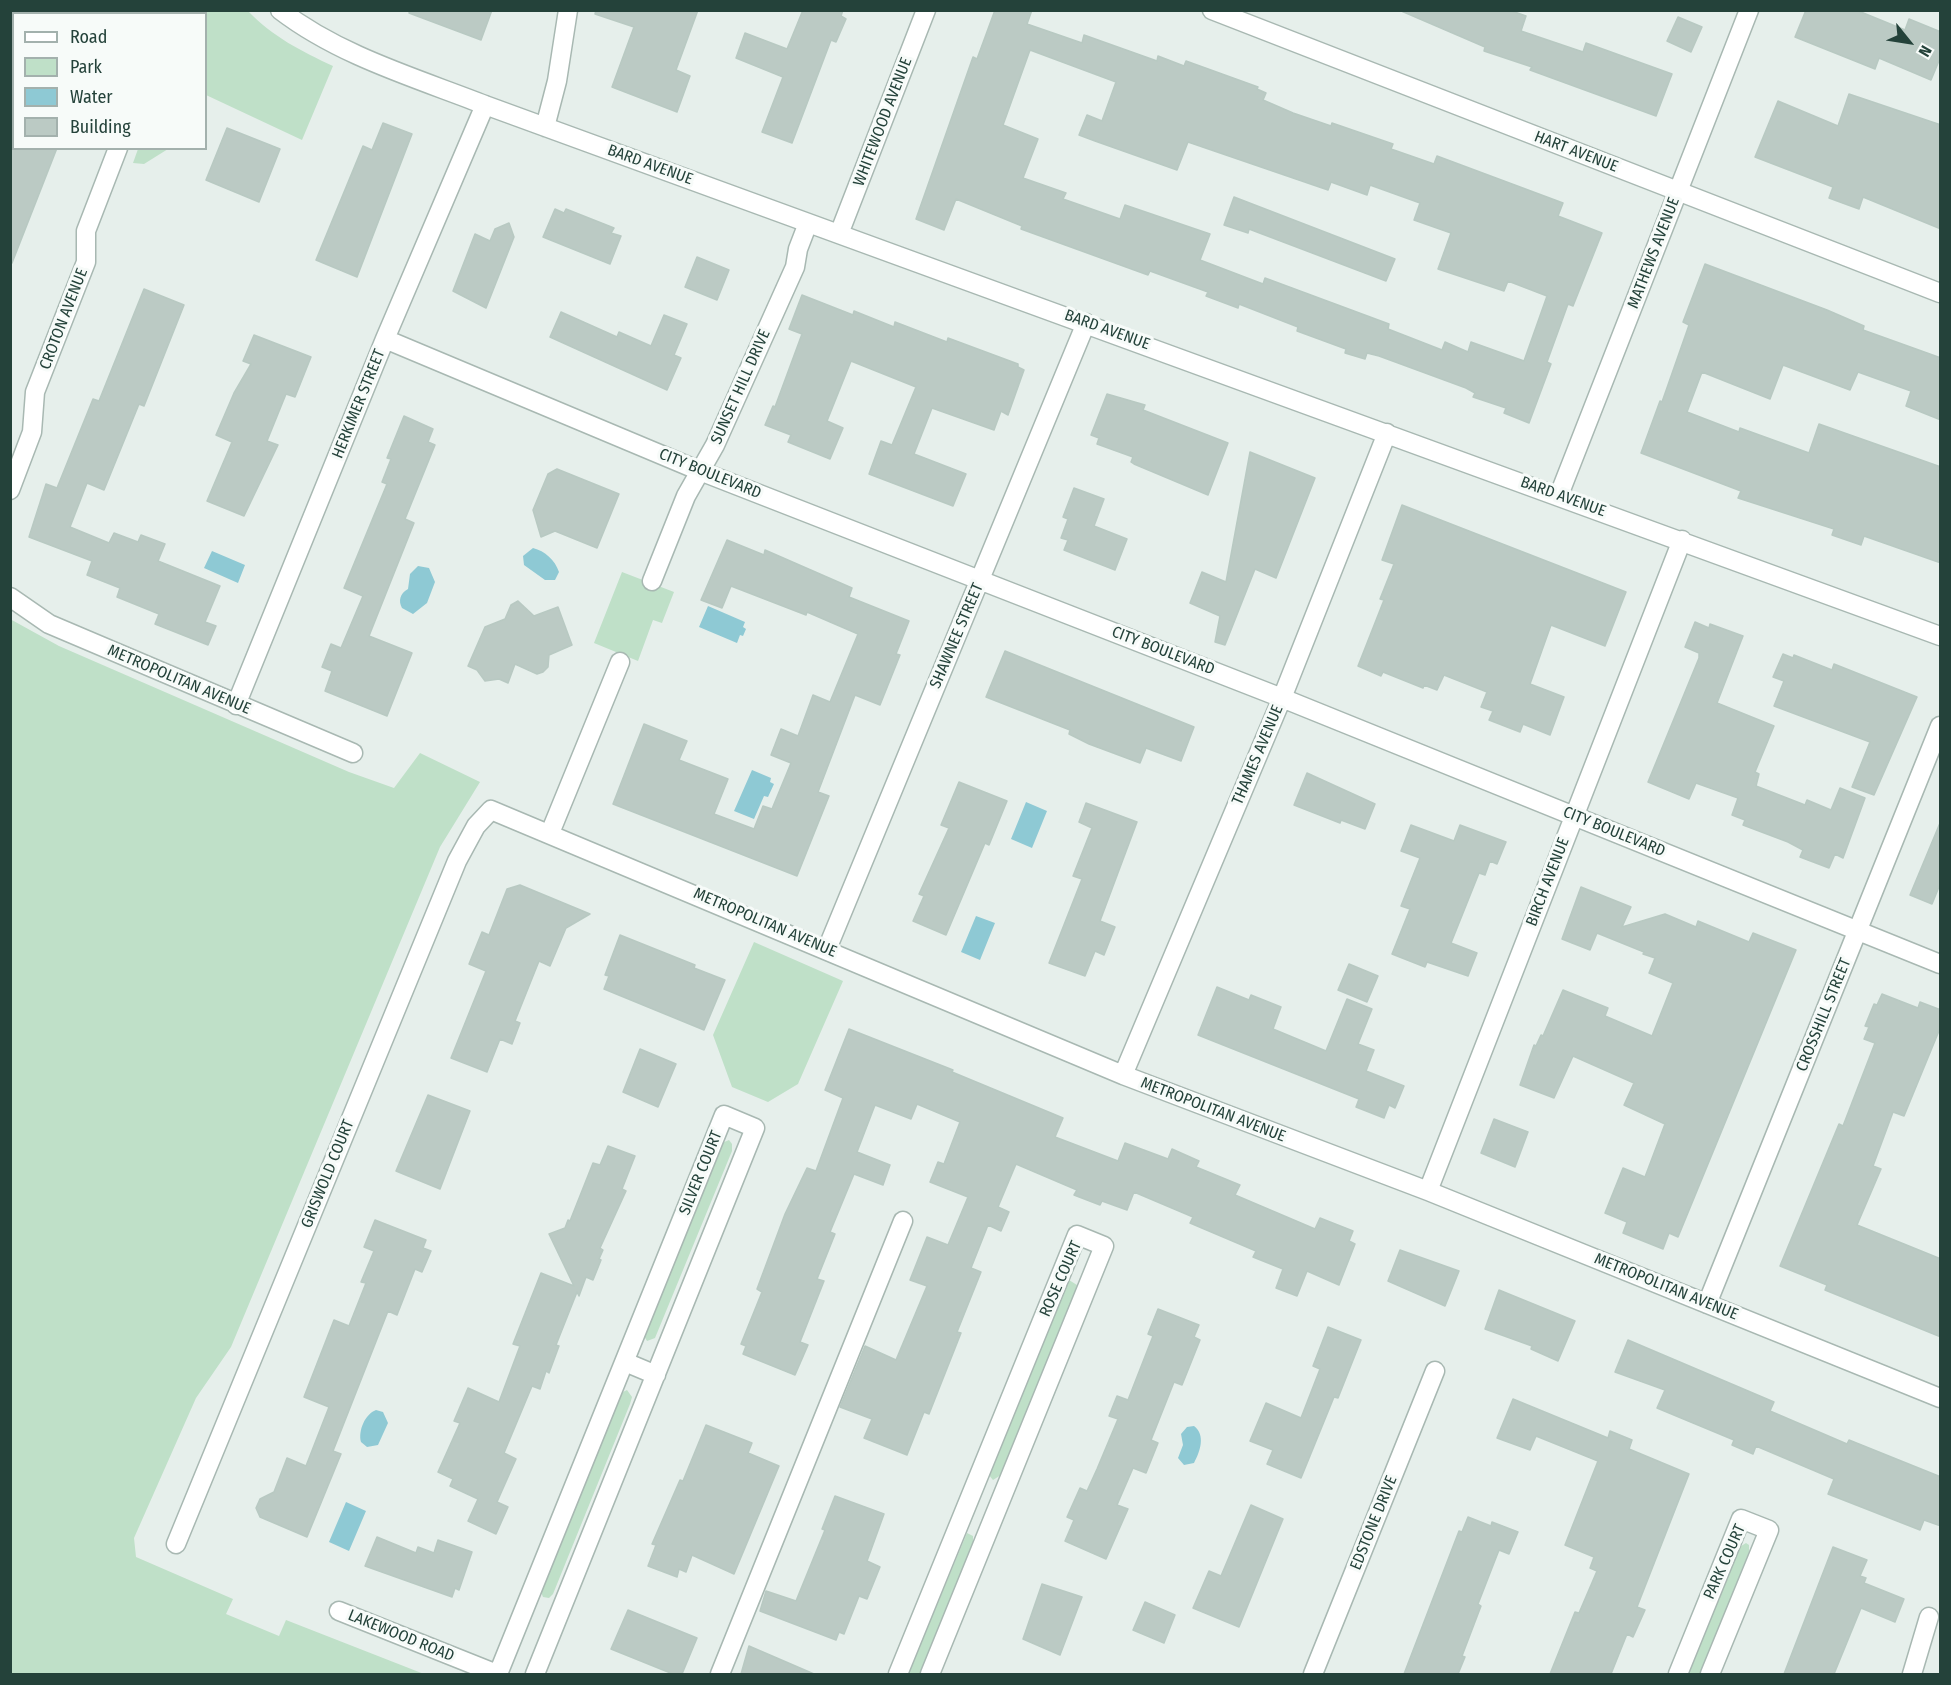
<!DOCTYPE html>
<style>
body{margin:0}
#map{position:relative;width:1951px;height:1685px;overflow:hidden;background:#e6efeb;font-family:"Fira Sans Condensed",sans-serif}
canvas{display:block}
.frame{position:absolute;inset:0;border:12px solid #24423a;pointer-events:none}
.legend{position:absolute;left:12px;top:12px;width:195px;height:138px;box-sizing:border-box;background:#f7fbf9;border:2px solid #a3b1ad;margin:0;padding:8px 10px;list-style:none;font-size:18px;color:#24423a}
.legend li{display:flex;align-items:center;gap:12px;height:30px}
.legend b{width:30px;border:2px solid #a3b1ad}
.north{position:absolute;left:1879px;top:12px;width:60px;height:60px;-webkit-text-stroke:4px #f7fbf9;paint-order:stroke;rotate:120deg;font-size:16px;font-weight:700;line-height:24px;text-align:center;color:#24423a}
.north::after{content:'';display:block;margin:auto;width:21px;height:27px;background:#24423a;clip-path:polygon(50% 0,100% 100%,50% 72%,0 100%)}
</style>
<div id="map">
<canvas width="1951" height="1685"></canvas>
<div class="frame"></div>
<ul class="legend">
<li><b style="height:8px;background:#fff"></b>Road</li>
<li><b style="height:16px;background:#bfe0c8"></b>Park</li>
<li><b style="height:16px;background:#8ec9d4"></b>Water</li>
<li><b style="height:16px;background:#bbcac4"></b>Building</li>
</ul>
<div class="north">N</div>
</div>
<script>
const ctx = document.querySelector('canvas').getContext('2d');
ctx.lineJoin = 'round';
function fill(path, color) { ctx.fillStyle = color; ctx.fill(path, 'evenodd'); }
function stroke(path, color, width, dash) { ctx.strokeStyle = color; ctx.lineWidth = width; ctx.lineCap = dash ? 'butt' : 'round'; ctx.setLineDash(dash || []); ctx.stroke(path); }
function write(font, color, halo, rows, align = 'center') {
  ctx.font = font + ' "Fira Sans Condensed",sans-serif'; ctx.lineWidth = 6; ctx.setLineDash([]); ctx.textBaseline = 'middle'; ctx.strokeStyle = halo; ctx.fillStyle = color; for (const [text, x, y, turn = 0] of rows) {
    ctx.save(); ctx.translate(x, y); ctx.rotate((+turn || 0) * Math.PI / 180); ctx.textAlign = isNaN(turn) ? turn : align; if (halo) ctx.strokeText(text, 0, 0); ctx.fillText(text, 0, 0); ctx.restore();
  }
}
fill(new Path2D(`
 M99,11h149c25,26 53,40 85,55l-31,74 -96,-45v-81h-99z
 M138,149v-1l30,1 -24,15 -11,-1z
 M622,572l52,20 -12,31 -9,-3 -15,41 -44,-18z
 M10,619l49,27 290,126 45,16 26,-35 60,29 -40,65 -209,500 -35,51 -62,140 2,19 97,42 -7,15 53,22 7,-16 138,54h-413z
 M754,942l89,39 -45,103 -30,18 -36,-15 -19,-52z
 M729,1140l3,4v7l-77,187 -8,3 -3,-5 78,-193z
 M1069,1280l8,5 -1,5 -75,185 -8,5 -5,-6z
 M627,1390l5,7 -2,7 -77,190 -4,4 -6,-1 -2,-5 80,-199z
 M967,1533l6,3v6l-53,132h-12z
 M1746,1543l3,2v7l-49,122h-13l51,-126z`), '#bfe0c8');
fill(new Path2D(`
 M533,548c12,3 22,12 26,24l-4,8h-10l-21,-15 -1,-9z
 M212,551l33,14 -7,18 -34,-15z
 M418,566l11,2 6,14 -8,21 -14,11 -11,-6c-4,-7 -2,-15 6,-19l2,-15z
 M708,606l37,16 -2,5 3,2 -3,7 -3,-1 -3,8 -38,-16z
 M752,770l19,8 -1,4 4,2 -6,13 -4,-1 -10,23 -20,-8z
 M1026,802l21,9 -15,37 -21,-9z
 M976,916l19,7 -15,37 -19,-8z
 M376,1410l7,2 5,11 -10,22 -11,2 -6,-5c-3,-11 4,-28 15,-32z
 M1194,1426c12,9 6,26 0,37l-10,2 -6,-7 5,-13 -2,-11 6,-7z
 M346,1502l20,9 -17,40 -20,-9z`), '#8ec9d4');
const building = new Path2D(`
 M410,10h82l-11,30 -72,-27z
 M596,10h102l-22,60 14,6 -13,36 -65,-25 22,-60 -39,-13z
 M803,10h40l-2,6 5,3 -10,23 -5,-2 -39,103 -30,-11 21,-55 -47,-19 9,-25 42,16z
 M995,10h37l-5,14 55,19 2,-8 73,26 1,-5 26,10 2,-5 72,26 -1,2 9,4 -3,7 30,13 38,13 1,-3 61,21 -2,5 43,15 3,-8 126,47 -5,13 44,17 -29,73 -5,-2 -21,58 4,2 -22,59 -25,-10 2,-5 -33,-11 2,-4 -9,-5 -87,-32 -12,-3 -2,6 -20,-6 1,-4 -49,-18 1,-4 -59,-23 -1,4 -32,-12 2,-4 -58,-21 -2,4 -127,-46 1,-3 -66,-27 -12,31 -28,-11 57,-162 4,2zM1030,50l86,32 -14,39 -15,-6 -8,20 16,6 82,29 11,-28 140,48 3,-8 36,13 3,-10 50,18 -6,17 37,13 -13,36 66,22 4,-10 39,15 -23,65 -53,-19 -3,10 -23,-10 -3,8 -54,-21 1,-5 -124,-46 -2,6 -63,-24 10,-26 -85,-29 -5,14 -57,-20 3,-6 -43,-15 15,-39 -35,-14z
 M1399,10h110l17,6 -5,15 62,21 3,-9 86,31 -16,42 -126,-46 2,-3 -48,-16 1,-4z
 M1806,10h50l49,20 4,-11 32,13v24l-10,24 -52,-22 -4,11 -80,-32z
 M1678,17l24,10 -11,25 -24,-11z
 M1849,94l92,31v104l-78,-32 -4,12 -30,-11 4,-11 -78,-30 23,-56 60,25z
 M383,123l29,11 -55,143 -41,-17 47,-114 9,4z
 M227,128l53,21 -21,53 -53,-22z
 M10,148h47l-45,115 -2,-1z
 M1234,197l161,62 -9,22 -137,-52 -1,4 -24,-8z
 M555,209l9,4 2,-4 48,19 -3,5 10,3 -11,28 -67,-27z
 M509,223l5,14 -28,71 -33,-17 22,-57 15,7 5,-12z
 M697,257l32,13 -12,30 -32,-13z
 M1705,264l122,46 37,16 -1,4 78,28v62l-35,-14 5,-15 -53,-19 -8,18 -67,-25 -13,34 -68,-27 -15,40 52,20 1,-4 69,25 10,-29 122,43v96l-77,-27 -3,9 -29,-10 2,-6 -96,-31 3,-7 -100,-38 19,-52 2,1 27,-77 -6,-3z
 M144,289l40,16 -40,101 -5,-2 -35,86 -17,-7 -17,44 39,16 5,-10 24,9 3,-7 24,9 -7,17 62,25 -15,36 11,4 -8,19 -53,-21 4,-10 -42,-17 3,-9 -33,-13 5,-14 -63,-24 17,-53 11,4 36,-89 6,2z
 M802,295l51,20 1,-4 40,16 1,-5 52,20 1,-4 70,26v3l6,3 -16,45 -7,-4 -7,19 -62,-22 -18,46 52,20 -13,32 -84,-32 12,-33 11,4 24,-58 -65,-26 -24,60 16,7 -13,31 -42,-17 3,-7 -26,-10 8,-19 2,1 27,-73 -13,-5z
 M561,312l56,25 2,-5 32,14 13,-31 23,9 -13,31 7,3 -14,32 -117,-53z
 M254,335l57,22 -16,40 -9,-3 -19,47 11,4 -34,71 -37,-15 25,-59 -16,-7 18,-42 17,-29 -8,-3z
 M1107,394l38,11 -2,5 85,33 -20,52 -74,-31 -3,-2 2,-5 -36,-13 2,-6 -8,-3z
 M404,416l29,13 -5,13 7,3 -30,74 9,4 -45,113 43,17 -25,63 -62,-25 7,-20 -10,-4 9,-23 10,4 22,-52 -19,-8 43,-104 -5,-2 9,-23 -4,-1z
 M1250,452l65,26 -39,100 -21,-9 -30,76 -10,-3 5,-26 -30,-13 12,-31 24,10z
 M557,469l62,25 -22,54 -42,-17 -14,6 -8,-27 15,-36z
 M1074,488l30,11 -10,27 33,13 -12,31 -51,-20 4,-10 -7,-2 7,-19 -5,-2z
 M1402,505l224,87 -21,54 -54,-21 -21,59 34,13 -14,38 -27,-11 -3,8 -31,-12 4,-9 -12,-4 6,-15 -43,-17 -7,15 -13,-5 -1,3 -40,-16 -2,4 -23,-10 26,-66 -4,-1 14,-35 -12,-4z
 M727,540l37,15 1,-5 87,38 -3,9 60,24 -13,33 4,1 -20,50 -25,-10 -37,97 11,4 -32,80 -184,-72 31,-80 43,17 -8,19 49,19 -14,35 40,15 9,-23 9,3 19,-46 -20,-8 10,-26 17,7 15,-41 17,7 28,-68 -51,-22 -1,3 -75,-29 -9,22 -21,-8z
 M518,601l16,15 24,-9 14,38 -23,10 -1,12 -5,5 -6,2 -22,-10 -7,19 -9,-4 -14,2 -8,-11 -9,-4 17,-39 20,-8 6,-14z
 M1695,622l14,6 1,-4 33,12 -26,67 57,23 -19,46 4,2 -3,12 49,19 2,-5 24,10 9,-22 25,10 -22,60 -8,-4 -6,14 -29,-11 3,-7 -15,-8 -45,-17 2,-5 -13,-5 6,-17 -42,-15 -7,16 -41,-17 51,-124v-5l-14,-6z
 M1005,651l189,76 -13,34 -35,-13 -6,15 -51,-19 -20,-10 1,-4 -84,-33z
 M1783,654l10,4 1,-3 38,15 2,-6 83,33 -43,98 -22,-8 18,-45 -96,-36 10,-25 -11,-4z
 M1307,773l68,31 -10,25 -24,-9 -1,3 -46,-18z
 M959,782l48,19 -18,44 -4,-2 -39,92 -33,-14 11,-25 -5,-2 30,-66 -8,-3z
 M1086,803l51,19 -37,99 15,6 -11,28 -9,-4 -10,25 -36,-13 33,-84 -9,-3 19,-48 -13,-6z
 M1940,823l1,59 -9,22 -22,-9z
 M1411,825l43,16 6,-16 46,17 -9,22 -7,-3 -5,14 -6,-2 -28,70 26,10 -9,23 -41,-14 -2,5 -33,-13 18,-45 -9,-3 19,-48 -19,-7z
 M520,885l70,29 -24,14 -16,38 -11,-5 -24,60 5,2 -8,21 -12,-5 -13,33 -36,-14 35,-87 -17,-7 13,-32 7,3 18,-46z
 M1581,887l50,20 -9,20 43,-13 31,13 2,-6 51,21 4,-9 43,17 -118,287 -9,-4 -6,16 -40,-16 4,-11 -22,-9 18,-45 22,9 20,-53 -41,-19 10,-22 -61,-27 -19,42 -34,-13 14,-40 2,1 5,-11 2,1 20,-46 45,18 -3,8 47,20 21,-53 -24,-10 6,-15 -12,-4 1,-2 -47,-19 -7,17 -28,-11z
 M620,935l75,30 -1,3 31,12 -21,50 -100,-41 5,-13 -4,-1z
 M1349,964l29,12 -11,26 -29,-12z
 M1217,987l32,13 2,-5 30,12 -8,22 53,22 21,-52 25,10 -14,35 16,6 -8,21 38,15 -9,22 -6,-3 -5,13 -28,-11 3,-8 -161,-64z
 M1882,994l36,14 2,-6 21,8v16l-37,90 -11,-4 -20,54 8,3 -24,56 84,34v78l-116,-47 2,-5 -47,-19 59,-142 4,2 32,-83 -11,-4 5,-12 -4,-1 9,-22 3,1z
 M849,1029l104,41 -1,2 111,46 -8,19 63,24 7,-18 43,16 4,-10 27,12 -3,6 44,18 -5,10 80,34 5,-11 33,13 -4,10 6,3 -16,41 -32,-14 -10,25 -21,-8 7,-19 -30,-12 3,-6 -66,-28 3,-6 -59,-25 -7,18 -25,-9 -2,4 -26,-10 3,-5 -61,-26 -18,43 11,5 -8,19 -13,-6 -17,43 10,4 -24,60 4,1 -32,81 -5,-2 -17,43 -43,-17 8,-19 -32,-12 25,-61 31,14 31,-74 -17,-6 17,-43 21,8 20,-48 -38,-15 8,-20 6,2 16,-42 -43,-18 -6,15 -36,-14 -18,47 33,13 -7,20 -29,-11 -24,58 5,2 -18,45 7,2 -24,61 8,3 -13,30 -52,-21 3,-8 -5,-2 21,-52 -5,-3 28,-75 22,-46 9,3 27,-73 -18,-8z
 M640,1049l36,15 -18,43 -35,-15z
 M428,1095l42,16 -30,78 -44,-18z
 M1494,1119l34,13 -13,35 -34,-14z
 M608,1146l27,10 -13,33 4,2 -26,57 3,2 -4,9 2,1 -8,20 -7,-3 -7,19 -2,-4 -21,53 3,1 -10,27 -3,-2 -6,18 -8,-3 -28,67 12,6 -19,43 11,5 -12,27 -28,-13 10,-22 -28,-13 3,-7 -15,-7 22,-49 -6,-2 14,-33 31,14 21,-56 -7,-2 28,-71 33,13 -25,-52 16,-6 3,-8 2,1 23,-58 7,2z
 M375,1220l51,20 -3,8 8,3 -9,21 -7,-3 -18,46 -9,-4 -55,140 8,3 -34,83 -47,-20 -4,-9 4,-9 14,-7 13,-34 19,8 23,-59 -25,-10 30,-77 15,6 17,-43 -5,-1 13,-31 -10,-4z
 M1400,1250l59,21 -14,35 -57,-25z
 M1499,1290l76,31 -17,40 -27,-12 1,-3 -47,-17z
 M1158,1309l41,16 -5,12 6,3 -18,45 -8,-3 -23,58 7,3 -12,30 -13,-5 -16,37 11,4 -22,50 -41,-18 9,-21 -7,-3 13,-29 7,3 10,-22 21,-50 -9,-3 8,-20 11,4 25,-64 -5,-2z
 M1328,1327l33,13 -23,58 -4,-1 -33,81 -34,-14 6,-14 -23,-9 16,-38 35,15 19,-49 -7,-3z
 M1628,1340l146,62 -4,9 77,33 2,-4 92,37v49l-17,-6 -4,10 -92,-36 6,-15 -78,-33 -3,8 -21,-9 2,-5 -77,-32 8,-18 -50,-18z
 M1513,1399l95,39 2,-7 22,9 -3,9 60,25 -52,133 8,3 -12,27 -6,-3 -16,40h-61l25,-62 4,1 18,-42 -7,-3 4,-11 -29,-12 33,-84 -62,-25 -6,14 -33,-12z
 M706,1425l46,18 -4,10 31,13 -45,108 -42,-19 -6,17 -7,-3 -2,8 -29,-11 8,-21 -4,-1 28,-64 3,1z
 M835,1496l49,18 -17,47 13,6 -13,32 -8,-3 -15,38 -5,-2 -3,8 -76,-29 6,-20 30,10 29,-71 -3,-1z
 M1251,1505l32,14 -44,108 -46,-19 16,-37 12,5z
 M1468,1517l23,9 1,-4 26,10 -9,22 -10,-4 -21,54 3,2 -19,50 3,1 -7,17h-54l55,-143 3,1z
 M377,1537l39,16 2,-6 16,6 4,-13 34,12 -13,38 -4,-2 -3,9 -87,-31z
 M1833,1547l34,13 -7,16 6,2 -2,5 40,16 -9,23 -34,-14 -27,66h-50z
 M1042,1584l40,13 -22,58 -37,-16z
 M1145,1602l30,13 -11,28 -31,-13z
 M628,1610l69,28 -15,36h-9l-62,-25z
 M749,1646l65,28h-73z`);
fill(building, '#bbcac4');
stroke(building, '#b8c9c2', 1.5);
const minor = new Path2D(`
 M280,10c60,46 136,68 205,95l1455,531
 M1212,10l728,283
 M545,127l12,-46 11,-71
 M839,234l87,-224
 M385,339l315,132 582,227 658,266
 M10,490l22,-58 3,-40 51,-130v-31l32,-83
 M1559,495l190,-485
 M652,581l34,-85 29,-51 80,-178 3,-18 10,-26
 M10,597l39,27 304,129
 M236,705l149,-366 100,-234
 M550,833l70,-171
 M827,949l259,-626
 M1123,1075l159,-377 105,-265
 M1428,1191l254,-651
 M1707,1304l233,-578
 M625,1362l31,13
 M176,1544l281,-683 19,-35 15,-16 632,265 305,116 512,207
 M339,1611l158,63
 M498,1674l226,-559 31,13 -220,546
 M720,1674l183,-453
 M898,1674l179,-439 27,11 -174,428
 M1313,1674l122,-303
 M1678,1674l63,-155 28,11 -59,144
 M1912,1674l17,-57`);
stroke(minor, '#a8b8b2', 21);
stroke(minor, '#fff', 18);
write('16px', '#24423a', '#f7fbf9', [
 ["WHITEWOOD AVENUE",883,122,-69],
 ["HART AVENUE",1576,152,21],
 ["BARD AVENUE",650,165,20],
 ["MATHEWS AVENUE",1654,253,-69],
 ["CROTON AVENUE",64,319,-69],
 ["BARD AVENUE",1107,330,20],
 ["SUNSET HILL DRIVE",741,387,-66],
 ["HERKIMER STREET",359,404,-68],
 ["CITY BOULEVARD",710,474,22],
 ["BARD AVENUE",1563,497,20],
 ["SHAWNEE STREET",957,636,-67],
 ["CITY BOULEVARD",1163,651,21],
 ["METROPOLITAN AVENUE",179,680,23],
 ["THAMES AVENUE",1258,755,-67],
 ["CITY BOULEVARD",1614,832,22],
 ["BIRCH AVENUE",1548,882,-69],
 ["METROPOLITAN AVENUE",765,923,23],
 ["CROSSHILL STREET",1824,1015,-68],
 ["METROPOLITAN AVENUE",1213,1110,21],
 ["SILVER COURT",701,1173,-68],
 ["GRISWOLD COURT",328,1174,-68],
 ["ROSE COURT",1061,1279,-66],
 ["METROPOLITAN AVENUE",1666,1287,22],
 ["EDSTONE DRIVE",1374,1523,-68],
 ["PARK COURT",1725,1562,-66],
 ["LAKEWOOD ROAD",401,1636,22]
]);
</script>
